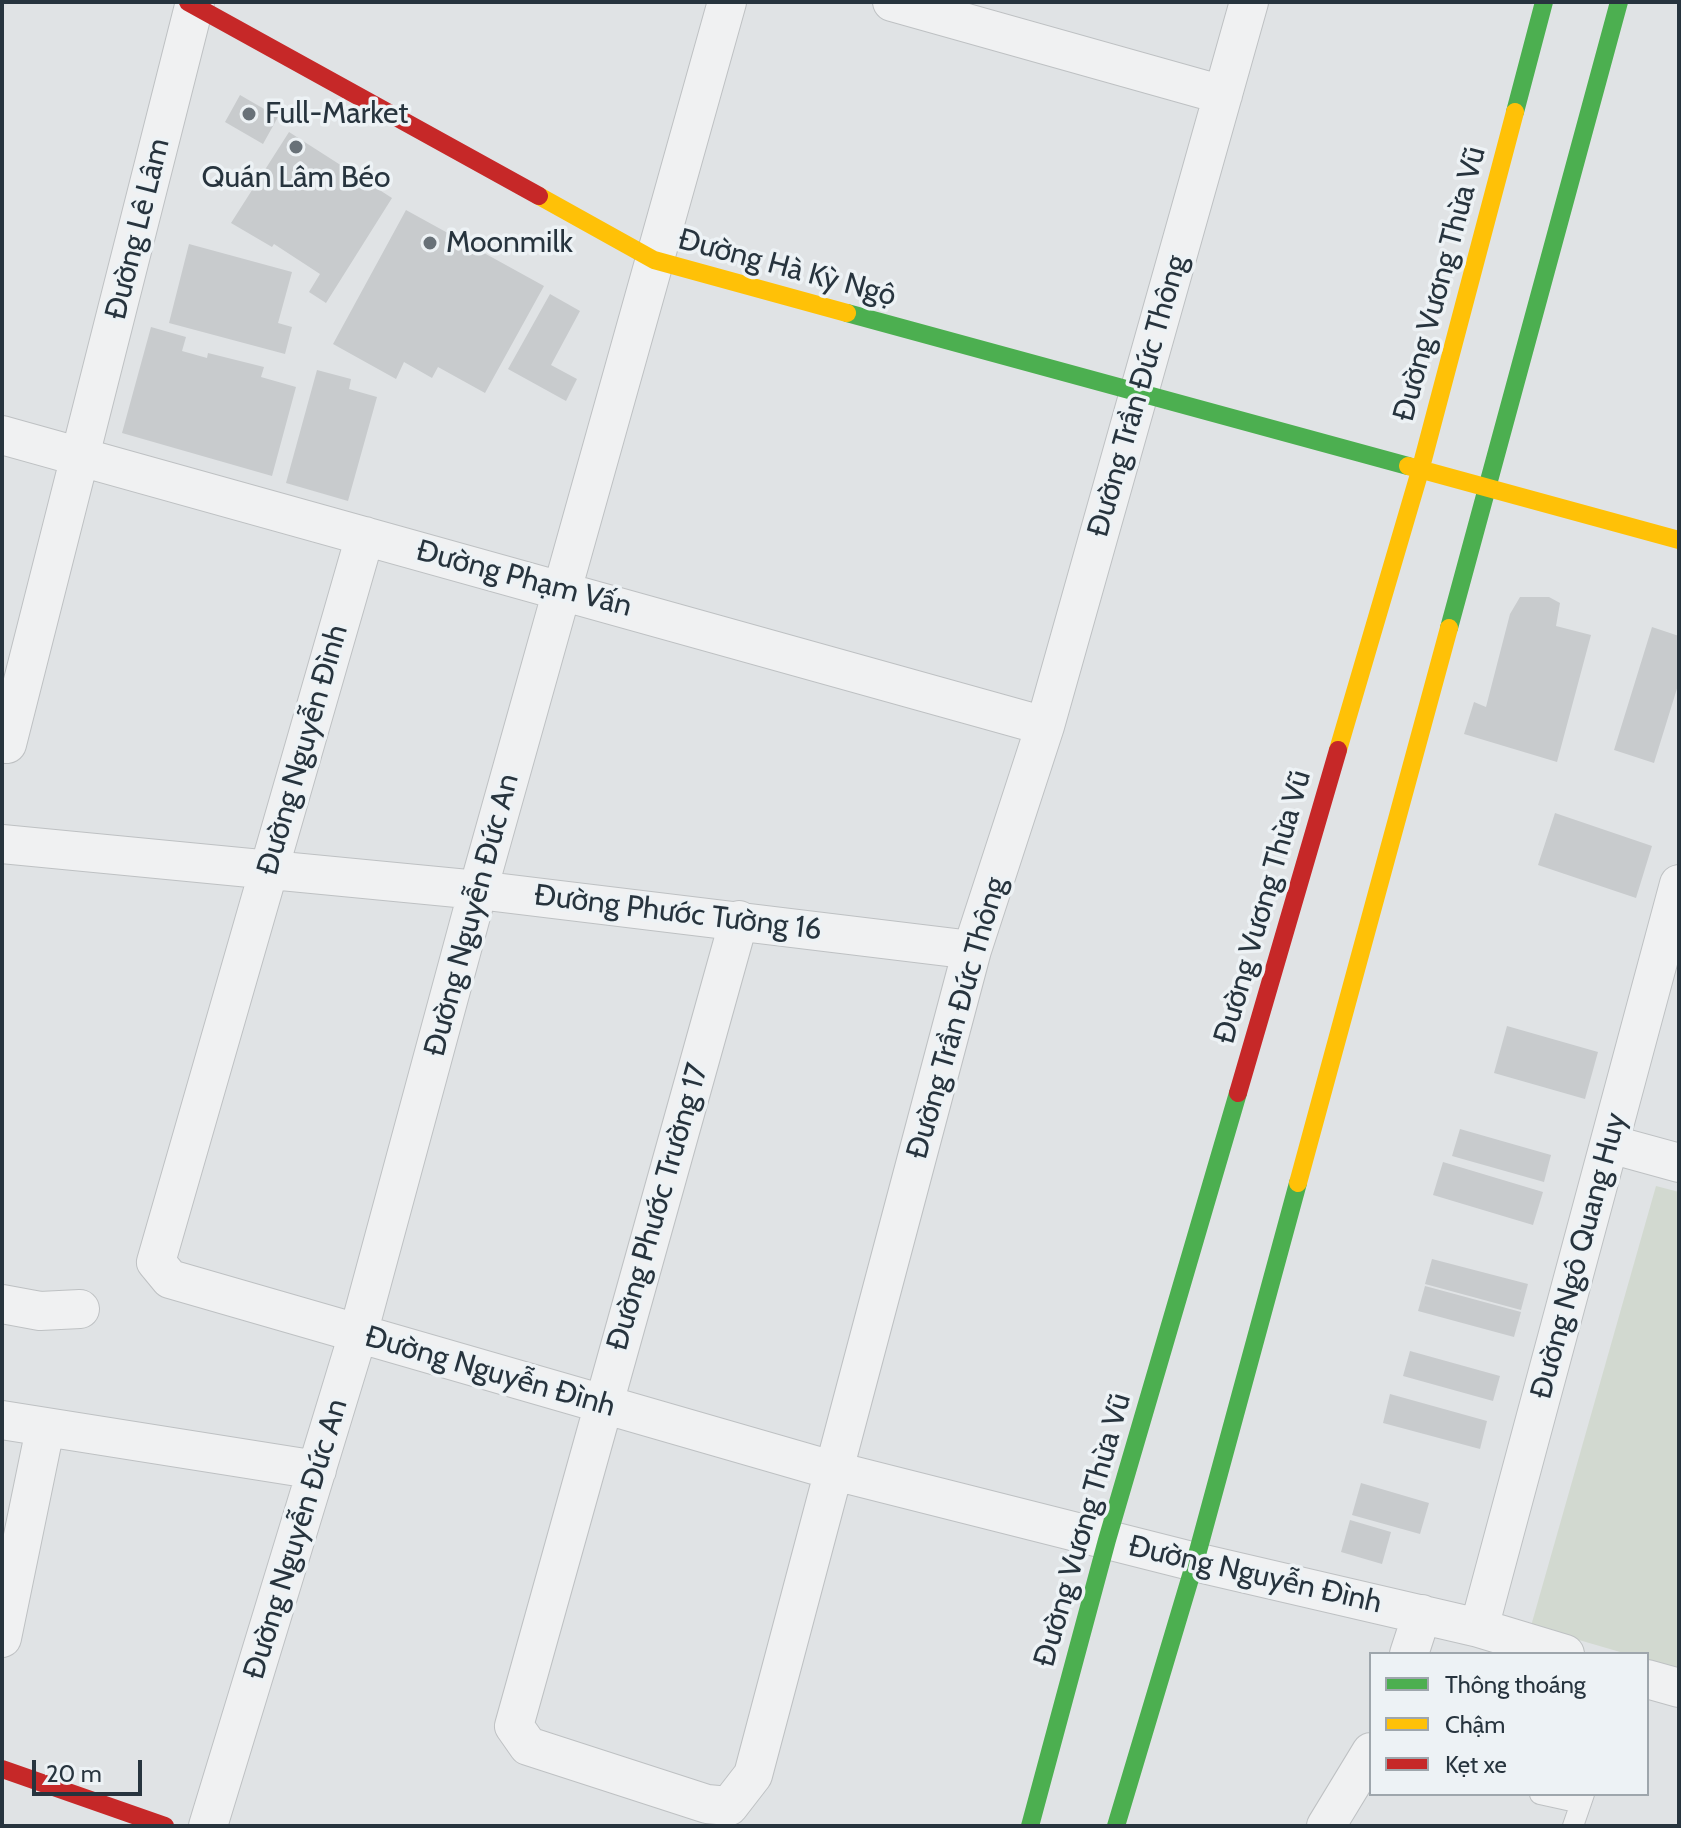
<!DOCTYPE html>
<meta charset="utf-8">
<style>
body{margin:0}
#map{position:relative;width:1681px;height:1828px;overflow:hidden;background:#e0e3e5;font-family:Cabin,sans-serif}
canvas{display:block}
.frame{position:absolute;inset:0;border:4px solid #27343e;pointer-events:none}
.legend{position:absolute;left:1369px;top:1652px;width:280px;height:144px;box-sizing:border-box;background:#edf2f5;border:2px solid #9ea6ac;margin:0;padding:10px 14px;list-style:none;font-size:24px;color:#27343e}
.legend li{display:flex;align-items:center;gap:16px;height:40px}
.legend b{width:40px;border:2px solid #9ea6ac}
.scale{position:absolute;left:32px;top:1760px;width:110px;height:36px;box-sizing:border-box;border:4px solid #27343e;border-top:0;padding-left:10px;font-size:24px;line-height:28px;white-space:nowrap;color:#27343e;-webkit-text-stroke:6px #edf2f5;paint-order:stroke}
</style>
<div id="map">
<canvas width="1681" height="1828"></canvas>
<div class="frame"></div>
<ul class="legend">
<li><b style="height:10px;background:#4caf50"></b>Thông thoáng</li>
<li><b style="height:10px;background:#ffc107"></b>Chậm</li>
<li><b style="height:10px;background:#c62828"></b>Kẹt xe</li>
</ul>
<div class="scale">20 m</div>
</div>
<script>
const ctx = document.querySelector('canvas').getContext('2d');
ctx.lineJoin = 'round';
function fill(path, color) { ctx.fillStyle = color; ctx.fill(path, 'evenodd'); }
function stroke(path, color, width, dash) { ctx.strokeStyle = color; ctx.lineWidth = width; ctx.lineCap = dash ? 'butt' : 'round'; ctx.setLineDash(dash || []); ctx.stroke(path); }
function write(font, color, halo, rows, align = 'center') {
  ctx.font = font + ' Cabin,sans-serif'; ctx.lineWidth = 7; ctx.setLineDash([]); ctx.textBaseline = 'middle'; ctx.strokeStyle = halo; ctx.fillStyle = color; for (const [text, x, y, turn = 0] of rows) {
    ctx.save(); ctx.translate(x, y); ctx.rotate((+turn || 0) * Math.PI / 180); ctx.textAlign = isNaN(turn) ? turn : align; if (halo) ctx.strokeText(text, 0, 0); ctx.fillText(text, 0, 0); ctx.restore();
  }
}
fill(new Path2D(`
 M1656,1186l23,6v477l-32,-9v-6h-20l-96,-28z`), '#d2d9d0');
fill(new Path2D(`
 M240,95l38,22 -15,27 -38,-22z
 M289,132l103,66 -66,105 -17,-11 11,-18 -46,-30 -2,3 -41,-24z
 M406,210l138,76 -59,107 -47,-26 -6,11 -28,-16 -8,17 -63,-35z
 M189,244l103,28 -14,51 14,4 -7,27 -116,-31z
 M550,294l30,17 -29,54 26,14 -11,22 -58,-32z
 M151,327l35,10 -4,14 25,7 1,-5 56,14 -3,10 35,10 -24,89 -150,-43z
 M317,370l34,9 -2,10 28,8 -29,104 -62,-18z
 M1520,597h29l11,6 -4,23 35,9 -34,127 -93,-28 10,-32 12,5 24,-93z
 M1652,627l27,9v46l-25,81 -40,-13z
 M1555,813l97,33 -16,52 -98,-33z
 M1507,1026l91,26 -13,47 -91,-26z
 M1460,1129l91,26 -7,27 -92,-26z
 M1443,1162l100,30 -10,33 -100,-30z
 M1432,1259l96,25 -7,26 -96,-26z
 M1425,1286l96,26 -7,25 -96,-26z
 M1410,1351l90,25 -7,25 -90,-25z
 M1390,1394l97,27 -7,28 -97,-26z
 M1361,1483l68,20 -9,31 -68,-19z
 M1350,1520l41,12 -9,32 -41,-12z`), '#c8cbcd');
const lane = new Path2D(`
 M1540,1794l41,9
 M1573,1826l11,-32`);
const street = new Path2D(`
 M892,2l331,93
 M2,435l1043,291
 M365,536l-209,726 14,17 665,192 360,91 284,66 86,26
 M7,744l188,-742
 M2,844l476,46 494,60
 M739,920l-225,806 14,20 179,58 22,2 24,-31 219,-825 73,-224 204,-724
 M1610,1144l69,19
 M2,1304l38,7 40,-2
 M2,1420l315,50
 M1479,1628l200,-744
 M2,1638l43,-209
 M1409,1654l13,-40
 M1647,1679l32,9
 M208,1826l150,-492 120,-444 249,-888
 M1326,1826l45,-74`);
stroke(lane, '#bec1c3', 22);
stroke(street, '#bec1c3', 40);
stroke(lane, '#f0f1f2', 20);
stroke(street, '#f0f1f2', 38);
stroke(new Path2D(`
 M1515,112l29,-110
 M847,313l561,153
 M1449,628l170,-626
 M1030,1826l77,-286 131,-447
 M1116,1826l79,-264 103,-379`), '#4caf50', 18);
stroke(new Path2D(`
 M539,196l115,64 193,53
 M1408,466l271,74
 M1338,750l82,-279 95,-359
 M1298,1183l151,-555`), '#ffc107', 18);
stroke(new Path2D(`
 M188,2l351,194
 M1238,1093l100,-343
 M2,1769l163,57`), '#c62828', 18);
for (const [x, y, r, color] of [
 [249,114,8,"#687178"],
 [296,147,8,"#687178"],
 [430,243,8,"#687178"]
]) { const dot = new Path2D(); dot.arc(x, y, r, 0, 2 * Math.PI); ctx.fillStyle = color; ctx.fill(dot); stroke(dot, '#edf2f5', 3); }
write('30px', '#27343e', '#edf2f5', [
 ["Full-Market",265,114],
 ["Quán Lâm Béo",296,178,"center"],
 ["Moonmilk",446,243]
], 'left');
write('30px', '#27343e', '#edf2f5', [
 ["Đường Lê Lâm",138,229,-76],
 ["Đường Hà Kỳ Ngộ",787,268,15],
 ["Đường Vương Thừa Vũ",1440,284,-75],
 ["Đường Trần Đức Thông",1138,396,-74],
 ["Đường Phạm Vấn",524,579,15],
 ["Đường Nguyễn Đình",303,750,-74],
 ["Đường Vương Thừa Vũ",1263,907,-74],
 ["Đường Phước Tường 16",678,913,7],
 ["Đường Nguyễn Đức An",472,915,-75],
 ["Đường Trần Đức Thông",957,1018,-74],
 ["Đường Phước Trường 17",658,1207,-74],
 ["Đường Ngô Quang Huy",1579,1256,-75],
 ["Đường Nguyễn Đình",490,1372,16],
 ["Đường Vương Thừa Vũ",1083,1530,-74],
 ["Đường Nguyễn Đức An",296,1539,-73],
 ["Đường Nguyễn Đình",1255,1575,13]
]);
</script>
